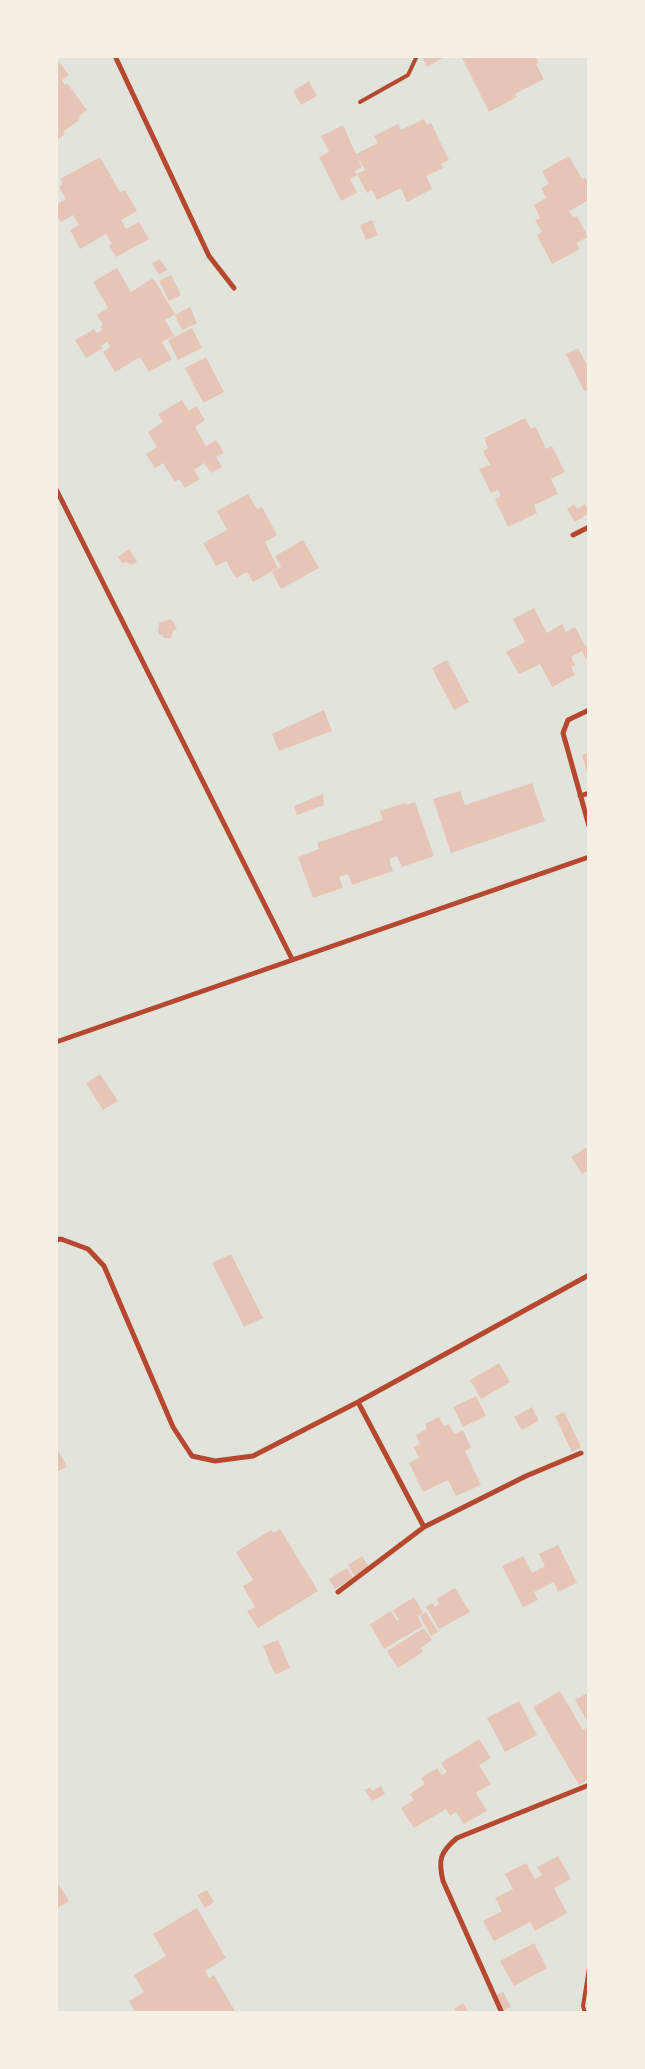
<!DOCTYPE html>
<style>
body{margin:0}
#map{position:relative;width:645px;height:2069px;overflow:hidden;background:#f6efe4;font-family:Lato,sans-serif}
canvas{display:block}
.frame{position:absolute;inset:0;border:58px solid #f6efe4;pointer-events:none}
</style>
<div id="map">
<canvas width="645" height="2069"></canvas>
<div class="frame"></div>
</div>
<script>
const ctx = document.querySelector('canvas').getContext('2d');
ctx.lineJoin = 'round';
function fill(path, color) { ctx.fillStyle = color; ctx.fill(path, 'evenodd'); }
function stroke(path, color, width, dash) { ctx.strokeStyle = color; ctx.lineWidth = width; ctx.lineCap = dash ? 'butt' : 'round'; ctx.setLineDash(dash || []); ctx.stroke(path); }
fill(new Path2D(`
 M56,56h533v1957h-533z`), '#e2e4dc');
fill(new Path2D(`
 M421,56h25l-19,11z
 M461,56h74l4,7 -3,1 8,15 -29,15 2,3 -28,15z
 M56,58l13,17 -7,5 3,5 2,-2 20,27 -8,6 1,3 -17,13 2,2 -9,7z
 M309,81l8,15 -16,9 -8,-14z
 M424,119l3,6 4,-2 18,37 -8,4 2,4 -17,8 6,13 -25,13 -6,-14 -24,12 -5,-10 -5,3 -10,-19 8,-4 -9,-16 22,-11 -4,-7 24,-12 3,6z
 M343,125l19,42 -7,4 2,4 -7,4 7,14 -16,8 -22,-44 10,-5 -8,-16z
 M569,156l13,23 3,-2 4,7v16l-20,11 4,6 4,-1 11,21 -12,6 4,6 -28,15 -15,-29 5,-3 -7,-12 5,-2 -6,-13 12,-7 -5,-10 8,-4 -7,-13z
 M100,157l20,35 5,-2 12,21 -16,9 5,9 13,-7 10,17 -33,18 -7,-12 3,-1 -6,-10 -26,15 -10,-19 9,-5 -6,-10 -12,7 -5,-8v-9l10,-6 -7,-12 4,-3 -3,-5z
 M372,220l6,15 -12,5 -6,-15z
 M160,259l7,11 -8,5 -7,-12z
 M117,268l14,24 22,-14 22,36 -10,6 9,16 -12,6 10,17 -23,13 -9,-15 -25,15 -12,-20 7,-5 -3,-5 -6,4 2,2 -17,10 -11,-18 19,-11 2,4 6,-3 -2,-3 3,-2 -6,-10 11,-7 -15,-26z
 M171,275l10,20 -12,6 -10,-20z
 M190,307l7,16 -15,7 -7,-15z
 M192,328l10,20 -24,12 -10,-20z
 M578,348l11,21v20l-5,2 -18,-37z
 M206,357l18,35 -21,11 -18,-35z
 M182,400l7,11 7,-5 9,14 -10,7 11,19 10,-6 8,13 -8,4 6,10 -11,6 -7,-10 -10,7 6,9 -15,9 -6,-9 -4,3 -12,-19 -8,5 -9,-14 11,-7 -9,-15 15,-10 -5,-8z
 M525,418l6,11 5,-2 10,22 6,-3 13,26 -14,7 7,15 -24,11 3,8 -29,14 -13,-28 6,-3 -3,-6 -7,3 -12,-24 11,-4 -7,-14 5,-3 -4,-10z
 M248,494l9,15 5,-2 15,28 -12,7 13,26 -25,14 -6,-10 -11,6 -10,-17 -10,5 -13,-23 24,-13 -10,-19z
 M574,504l3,5 8,-5 4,6v3l-14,9 -8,-13z
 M303,540l16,28 -38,21 -9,-17 9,-5 -6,-11z
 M129,549l8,12 -5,4 -5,-3 -5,1 -4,-6z
 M534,608l13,25 15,-9 4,8 9,-5 10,19 4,-2v13l-3,2 -4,-8 -11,6 4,8 -4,2 4,8 -23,12 -12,-23 -21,10 -13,-22 19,-10 -12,-23z
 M170,619l4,3v2l3,5 -4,2 -2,7h-7l-1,-3 -5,-1 1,-11z
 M447,660l22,42 -15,8 -22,-42z
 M324,710l8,21 -53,20 -7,-17z
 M589,753v23h-1l-6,-21z
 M532,783l13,38 -94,32 -18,-54 27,-8 5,14z
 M323,794l1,11 -27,10 -3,-9z
 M415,802l19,54 -32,11 -5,-11 -8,3 4,12 -41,14 -4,-11 -9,3 4,11 -30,10 -15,-41 21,-8 -2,-6 66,-23 -3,-9 25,-8 1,2z
 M100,1074l18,27 -15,9 -17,-27z
 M589,1146v24l-7,4 -11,-17z
 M231,1254l32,64 -19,9 -32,-64z
 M499,1363l11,19 -29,17 -11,-19z
 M476,1396l10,20 -23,11 -10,-20z
 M532,1407l7,14 -17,9 -8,-13z
 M564,1412l17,35 -9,5 -17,-36z
 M439,1417l5,9 5,-2 5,10 9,-4 8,18 -6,3 16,34 -25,11 -8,-16 -25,12 -14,-29 10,-5 -5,-11 6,-3 -4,-9 11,-6 -2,-5z
 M56,1446l11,21 -11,5z
 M280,1529l38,62 -60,37 -11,-17 8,-4 -12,-21 10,-6 -17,-28 35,-22 2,3z
 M558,1545l19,38 -19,9 -4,-10 -20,10 4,8 -15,7 -21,-41 21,-10 9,17 13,-7 -6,-12z
 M362,1556l7,11 -15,9 -6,-11z
 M347,1568l6,10 -18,11 -6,-10z
 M455,1588l15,24 -31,17 -13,-22 6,-4 3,4 4,-3 -3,-5z
 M414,1597l9,16 -6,3 6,10 -39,23 -14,-25 21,-13 6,10 2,-1 -6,-10z
 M426,1612l12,20 -7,4 -11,-20z
 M424,1628l8,12 -11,8 2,4 -25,16 -11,-17z
 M278,1640l12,28 -15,7 -12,-29z
 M560,1691l23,39 6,-4v53l-10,6 -46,-78z
 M589,1692v32l-14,-24z
 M519,1701l18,34 -32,17 -18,-34z
 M479,1739l12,19 -12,7 12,19 -15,9 11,18 -23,13 -8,-12 -6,4 -4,-7 -32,19 -13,-20 13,-8 -4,-6 15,-10 -4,-6 16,-10 5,7 5,-3 -6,-9z
 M381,1786l4,8 -13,7 -7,-11 5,-3 2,4z
 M558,1856l13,23 -17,9 13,25 -32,18 -5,-9 -36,19 -11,-20 19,-10 -7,-13 18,-9 -8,-15 21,-11 9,16 7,-4 -5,-8z
 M56,1880l13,21 -13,8z
 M207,1890l7,12 -9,6 -8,-13z
 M197,1908l29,50 -21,13 4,7 5,-3 22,38h-100l-7,-12 15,-9 -10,-17 32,-19 -13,-22z
 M534,1943l13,25 -33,18 -14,-25z
 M503,1992l8,15 -7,3 -8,-15z
 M463,2003l6,10h-13l-2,-4z`), '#e6c5b7');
stroke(new Path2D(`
 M360,102l48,-27 8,-17 -2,-2
 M585,2013l-2,-7 6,-38`), '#b5482f', 4);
stroke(new Path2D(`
 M115,56l94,200 25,32
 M56,489l236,470
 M573,535l16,-8
 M589,710l-21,10 -5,13 26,93
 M580,796l9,-3
 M56,1042l533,-185
 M56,1240l5,-1 27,10 16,17 69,161 19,29 23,5 38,-5 105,-54 231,-127
 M358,1402l66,125
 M338,1592l86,-65 102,-51 55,-23
 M502,2013l-59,-132c-5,-21 -3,-29 14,-43l132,-53`), '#b5482f', 5);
</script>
